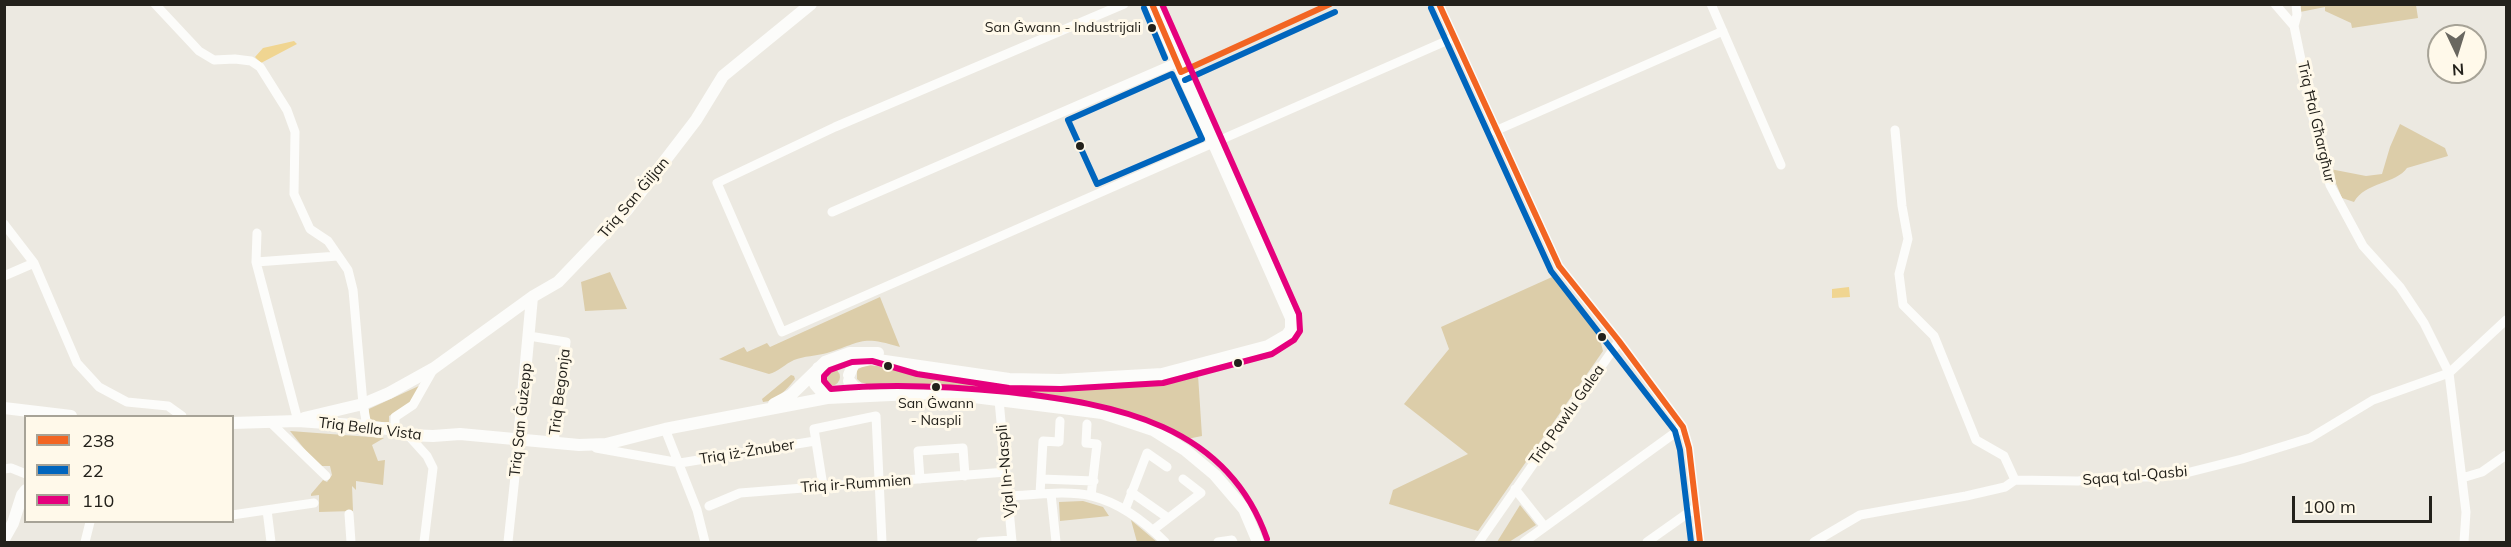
<!DOCTYPE html>
<meta charset="utf-8">
<style>
body{margin:0}
#map{position:relative;width:2511px;height:547px;overflow:hidden;background:#ece9e1;font-family:Mulish,sans-serif}
canvas{display:block}
.frame{position:absolute;inset:0;border:6px solid #23211b;pointer-events:none}
.legend{position:absolute;left:24px;top:415px;width:210px;height:108px;box-sizing:border-box;background:#fff9ea;border:2px solid #a7a397;margin:0;padding:8px 10px;list-style:none;font-size:18px;color:#23211b}
.legend li{display:flex;align-items:center;gap:12px;height:30px}
.legend b{width:30px;border:2px solid #a7a397}
.north{position:absolute;left:2427px;top:24px;width:60px;height:60px;box-sizing:border-box;background:#fff9ea;border:2px solid #a7a397;border-radius:50%;rotate:176deg;font-size:16px;font-weight:700;line-height:24px;text-align:center;color:#23211b}
.north::after{content:'';display:block;margin:auto;width:21px;height:27px;background:#696760;clip-path:polygon(50% 0,100% 100%,50% 72%,0 100%)}
.scale{position:absolute;left:2292px;top:496px;width:140px;height:27px;box-sizing:border-box;border:3px solid #23211b;border-top:0;padding-left:8px;font-size:18px;line-height:21px;white-space:nowrap;color:#23211b;-webkit-text-stroke:4px #fff9ea;paint-order:stroke}
</style>
<div id="map">
<canvas width="2511" height="547"></canvas>
<div class="frame"></div>
<ul class="legend">
<li><b style="height:8px;background:#f26522"></b>238</li>
<li><b style="height:8px;background:#0065bd"></b>22</li>
<li><b style="height:8px;background:#e5007d"></b>110</li>
</ul>
<div class="north">N</div>
<div class="scale">100 m</div>
</div>
<script>
const ctx = document.querySelector('canvas').getContext('2d');
ctx.lineJoin = 'round';
function fill(path, color) { ctx.fillStyle = color; ctx.fill(path, 'evenodd'); }
function stroke(path, color, width, dash) { ctx.strokeStyle = color; ctx.lineWidth = width; ctx.lineCap = dash ? 'butt' : 'round'; ctx.setLineDash(dash || []); ctx.stroke(path); }
function write(font, color, halo, rows, align = 'center') {
  ctx.font = font + ' Mulish,sans-serif'; ctx.lineWidth = 6; ctx.setLineDash([]); ctx.textBaseline = 'middle'; ctx.strokeStyle = halo; ctx.fillStyle = color; for (const [text, x, y, turn = 0] of rows) {
    ctx.save(); ctx.translate(x, y); ctx.rotate((+turn || 0) * Math.PI / 180); ctx.textAlign = isNaN(turn) ? turn : align; if (halo) ctx.strokeText(text, 0, 0); ctx.fillText(text, 0, 0); ctx.restore();
  }
}
fill(new Path2D(`
 M2300,5h116l2,13 -66,10 -1,-5 -26,-12v-4l-25,5z
 M2400,124l45,24 3,8 -41,12c-11,16 -42,14 -53,34l-12,-4 -12,-29 36,7 16,-2 8,-27z
 M610,272l17,37 -42,2 -4,-29z
 M1552,277c19,14 47,51 51,74l-125,180 -89,-27 4,-14 75,-36 -64,-50 45,-55 -8,-22z
 M880,297l20,50c-40,-12 -37,-5 -73,6 -11,3 -23,3 -33,7 -9,4 -16,12 -25,14l-50,-15 25,-12 3,5 20,-9 3,4z
 M868,363l88,18 52,7 137,-4 53,-9 4,61 -15,3 -36,-19 -31,-10 -60,-12 -171,-15 -24,3 -8,-7v-9z
 M822 377a9 9 0 1 1 18 0a9 9 0 1 1-18 0Z
 M791,375l3,1 1,3c-8,11 -19,22 -32,23l-1,-3z
 M421,385l-11,19 -21,12v6h-13l-7,-4v-9z
 M290,431l94,7 -12,7 6,16 7,-1 -2,25 -27,-4v9l-4,-4 1,25 -34,1v-17l-8,1v-2l12,-14 4,2 5,-7 -2,-9h-12z
 M1083,501l20,6 6,9 -49,5 -1,-19z
 M1520,505l16,20 -27,17h-12z
 M1131,520l26,22h-20z`), '#dccda9');
fill(new Path2D(`
 M294,41l3,3 -36,19 -6,-6 8,-9z
 M1849,287l1,10 -18,1v-9z`), '#f0d591');
stroke(new Path2D(`
 M155,4l44,47 15,9 21,-1 16,2 9,6 27,43 8,22 -1,62 16,35 18,12 20,29 5,20 10,114 4,22
 M1124,4l-289,123 -118,56 65,149 671,-294
 M1439,4l120,262 60,75 64,86 6,21 11,94
 M1711,4l70,161
 M2275,4l19,22
 M2296,4l1,11 -3,11 24,116 12,43 33,61 37,41 24,36 25,50 17,139 -2,30
 M1895,130l7,76 6,33 -9,35 4,31 31,31 42,104 28,16 11,24
 M1495,131l228,-100
 M832,212l346,-150
 M4,224l30,39 43,100 22,24 28,15 41,4 14,10
 M257,233l-1,29 42,159
 M256,262l82,-6
 M4,276l30,-13
 M529,336l37,6 -12,101
 M999,400l13,142
 M270,422l56,54
 M1087,424l-1,19 11,1 -6,52
 M665,429l32,81 8,32
 M395,430v-13l18,-12 21,-37
 M408,435l19,21 6,12 -9,74
 M596,448l84,15 135,-22
 M4,469l7,-1 15,6
 M2462,478l20,-6 24,-17
 M920,479l-2,-28 45,-3 2,28
 M1041,479l53,2
 M823,486l-9,-57 62,-13 6,126
 M1515,489l30,38
 M1131,492l37,26
 M1040,494l3,-53 16,1 1,-21
 M1051,494l5,48
 M1008,496c27,-1 58,-6 84,0 28,7 53,26 73,46
 M709,506l31,-13 266,-21
 M267,510l4,32
 M1125,510l22,-57 20,14
 M349,514l2,28
 M232,515l82,-12
 M1153,530l48,-37 -18,-14
 M85,542l5,-20
 M508,542l11,-103
 M981,542l31,-2
 M1218,542l14,-2 1,2
 M1479,542l140,-201
 M1524,542l159,-115
 M1647,542l48,-34
 M1814,542l46,-27 106,-19 39,-9 10,-7 63,1 32,-4h40l36,-4 56,-14 68,-21 63,-38 76,-27 57,-53`), '#fcfcfa', 9);
stroke(new Path2D(`
 M818,368l-3,16 12,14
 M849,375l5,-12 17,-4 138,20 51,1 102,-6 106,-28 19,-11 4,-6v-11l-139,-314
 M849,381l6,7 8,1
 M926,391l176,22 51,17 32,20 30,25 29,34 14,33
 M774,404l17,-9 34,-33 25,-9h28
 M4,408l67,8
 M304,418l59,-14 26,-11 45,-25 98,-71 26,-15 69,-72 69,-90 27,-44 88,-72
 M232,423l66,-2 69,5 28,4 13,5 25,1 27,-2 119,11 27,-1 59,-15 162,-31 107,-5
 M519,439l13,-142
 M4,539l9,-16 9,-28 4,-5`), '#fcfcfa', 12);
stroke(new Path2D(`
 M1152,4l29,68
 M1439,4l120,262 60,75 64,86 6,21 11,94
 M1181,72l149,-68`), '#f26522', 6);
stroke(new Path2D(`
 M1144,8l21,50
 M1431,8l120,263 124,160 5,19 11,92
 M1172,74l30,65 -105,45 -29,-64z
 M1185,80l150,-68`), '#0065bd', 6);
stroke(new Path2D(`
 M1162,4l137,310 1,17 -6,9 -22,14 -109,29 -102,6 -52,-1 -92,-14 -45,-13 -20,1 -22,8 -6,6v5l7,8c59,-6 118,-3 178,3 106,12 218,32 258,147`), '#e5007d', 6);
for (const [x, y, r, color] of [
 [1152,28,5,"#23211b"],
 [1080,146,5,"#23211b"],
 [1602,337,5,"#23211b"],
 [1238,363,5,"#23211b"],
 [888,366,5,"#23211b"],
 [936,387,5,"#23211b"]
]) { const dot = new Path2D(); dot.arc(x, y, r, 0, 2 * Math.PI); ctx.fillStyle = color; ctx.fill(dot); stroke(dot, '#fff9ea', 2); }
write('14px', '#23211b', '#fff9ea', [
 ["San Ġwann - Industrijali",1141,28],
 ["San Ġwann",936,404,"center"],
 ["- Naspli",936,421,"center"]
], 'right');
write('15px', '#23211b', '#fff9ea', [
 ["Triq Ħal Għargħur",2316,122,77],
 ["Triq San Ġiljan",634,198,-50],
 ["Triq Begonja",560,392,-83],
 ["Triq Pawlu Galea",1567,415,-55],
 ["Triq San Ġużepp",521,420,-84],
 ["Triq Bella Vista",370,429,7],
 ["Triq iż-Żnuber",747,452,-9],
 ["Vjal In-Naspli",1006,471,-95],
 ["Sqaq tal-Qasbi",2135,476,-5],
 ["Triq ir-Rummien",856,484,-4]
]);
</script>
